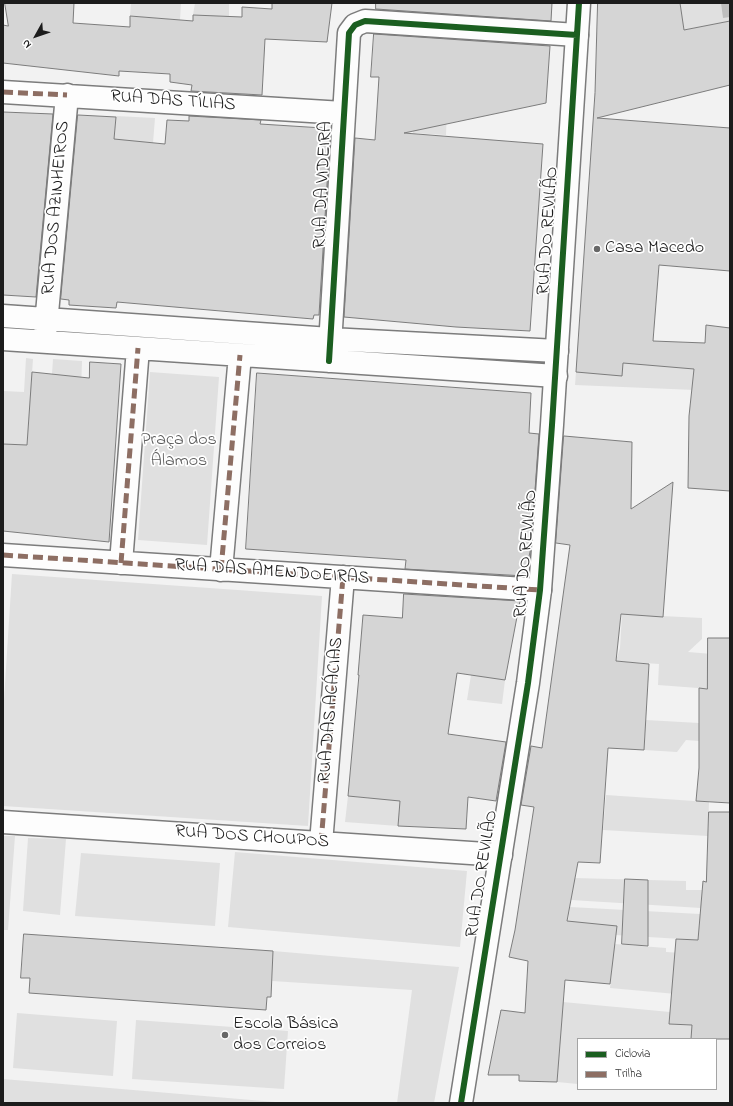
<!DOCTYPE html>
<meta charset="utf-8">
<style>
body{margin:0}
#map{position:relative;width:733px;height:1106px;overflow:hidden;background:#f2f2f2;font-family:"Indie Flower",sans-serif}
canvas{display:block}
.frame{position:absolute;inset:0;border:4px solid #1c1c1c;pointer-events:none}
.legend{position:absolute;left:577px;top:1038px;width:140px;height:52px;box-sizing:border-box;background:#fff;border:1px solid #a4a4a4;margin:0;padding:5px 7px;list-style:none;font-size:12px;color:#1c1c1c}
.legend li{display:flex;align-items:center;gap:8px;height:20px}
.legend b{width:20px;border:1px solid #a4a4a4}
.north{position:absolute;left:16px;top:16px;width:40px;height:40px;-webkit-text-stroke:3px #fff;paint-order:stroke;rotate:230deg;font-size:11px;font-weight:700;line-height:16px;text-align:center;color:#1c1c1c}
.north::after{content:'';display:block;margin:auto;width:14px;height:18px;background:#1c1c1c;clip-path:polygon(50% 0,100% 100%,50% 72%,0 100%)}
</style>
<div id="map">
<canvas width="733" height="1106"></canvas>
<div class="frame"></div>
<ul class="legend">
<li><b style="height:5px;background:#1b5e20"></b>Ciclovia</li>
<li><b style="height:5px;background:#8d6e63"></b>Trilha</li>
</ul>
<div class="north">N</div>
</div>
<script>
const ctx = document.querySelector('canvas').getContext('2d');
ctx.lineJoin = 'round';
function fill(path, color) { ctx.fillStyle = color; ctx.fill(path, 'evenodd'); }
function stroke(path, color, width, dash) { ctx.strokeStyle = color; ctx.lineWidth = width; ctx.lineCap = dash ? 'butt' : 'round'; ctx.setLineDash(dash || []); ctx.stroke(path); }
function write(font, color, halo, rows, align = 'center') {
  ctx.font = font + ' "Indie Flower",sans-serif'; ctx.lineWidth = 3.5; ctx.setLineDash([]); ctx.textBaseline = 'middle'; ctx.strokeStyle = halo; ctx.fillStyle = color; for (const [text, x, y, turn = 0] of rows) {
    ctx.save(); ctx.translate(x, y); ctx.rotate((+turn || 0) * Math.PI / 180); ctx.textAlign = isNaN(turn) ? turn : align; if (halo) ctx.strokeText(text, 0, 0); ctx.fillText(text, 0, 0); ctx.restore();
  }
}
fill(new Path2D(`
 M131,3h50l-1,17 -50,-4z
 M195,3h34v14l-36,-2z
 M680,3h50v18l-46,9z
 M413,100l34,7 -1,28 -33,-2z
 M116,116l39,2 -2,25 -11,-1 -30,18z
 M578,346l144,8 -3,37 -144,-6z
 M26,358l7,1 -6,86 -24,-1v-53l21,1z
 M53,359l29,2 -1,29 -30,-2z
 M150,372l69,5 -12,168 -69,-5z
 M12,574l310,22 -14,230 -305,-20v-91z
 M622,614l80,4v21l-14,13 24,2 -1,35 -53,-4 1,-21 -43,-3 4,-13z
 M471,675l34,5 -3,24 -35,-4z
 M646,720l53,3v18l-13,-1 -9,12 -33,-2z
 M402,784l-4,42 -53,-4 3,-26 27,3z
 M606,795l103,7 -1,34 -105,-6z
 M3,836h12l-7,94h-5z
 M28,838l38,1 -6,76 -37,-4z
 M235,852l232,19 -7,76 -232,-20z
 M81,853l139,10 -5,63 -140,-10z
 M574,878l112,3v9h16l-1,18 -130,-8z
 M570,907l130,7 -2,26 -83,-5v9l51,4v4l34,2 -2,42 -88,-8 2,-20 -39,-3 -5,-44z
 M273,951l186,16 -25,136h-37l15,-113 -140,-9z
 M563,1002l107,10 -1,12 23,1 -1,14h-113v45l-21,-2z
 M17,1013l100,8 -4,55 -100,-8z
 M136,1020l152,11 -4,58 -152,-10z
 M3,1079l284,24h-284z`), '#e0e0e0');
fill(new Path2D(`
 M721,3h9v14l-7,1z`), '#bebebe');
const building = new Path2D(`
 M5,3h69l-1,20 57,4v-11l63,5v-6l49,2v-10l30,2v-6h60l-5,39 -62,-3 -3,56 -71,-4 1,-6 -22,-3v-8l-51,-3v5l-116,-13v-38l5,1z
 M376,3h176l-1,18 -175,-12z
 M598,3h82l4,27 46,-9v64l-133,33 133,10v143l-71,-6 -6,76 52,2 1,-18 24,3v163l-42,-3 1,-72 5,-47 -71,-6 -1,13 -46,-4 19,-279z
 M374,34l176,12 -4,57 -142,30 139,11 -13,187 -74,-4 -112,-10 11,-179 20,2 4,-63h-8z
 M3,112l50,2 -17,183 -33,-2z
 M78,115l38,2 -2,22 51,5 2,-24 22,1v-5l72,4 -1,4 63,4v8h7l-11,179h-5l-1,4 -196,-17 -1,6 -47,-3v-5l-8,-1z
 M90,362l31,2 -12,178 -106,-11v-87l24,1 5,-73 57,6z
 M257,373l274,20 -2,40 10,1 -8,113 -6,29 -120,-7 1,-9 -160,-11z
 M564,436l68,6 -1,67 42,-27 -10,135 -42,-3 -5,47 33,3 -5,86 -36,-2 -8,115 -22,-1 -11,59 50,5 -7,58 -45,-4 -8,102 -38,-1v-6h-31l13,-65 24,3 3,-52 -19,-4 6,-27 19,-123 -13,-2 10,-59 11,2 28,-203 -14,-2z
 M404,594l116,7 -15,79 -48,-7 -9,61 58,8 -10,59 -28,-4 -2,32 -68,-3 2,-25 -52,-5 11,-121h-1l5,-60 39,3z
 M708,638h22v165l-34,-2 3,-33v-80l8,1z
 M709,812h21v227h-39l1,-14 -23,-1 7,-85 22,1 5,-59 3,1z
 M625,879l23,1v66l-26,-2z
 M24,934l249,17 -2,46h-4l-1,13 -237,-17 1,-15h-9z`);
fill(building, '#d5d5d5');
stroke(building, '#7c7c7c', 1);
const street = new Path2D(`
 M3,92l340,21
 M3,316l327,23 227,12
 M45,335l22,-240
 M3,339l553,37
 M329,361l20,-328 6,-8 10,-4 212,14
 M3,555l537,35
 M121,563l17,-215
 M221,570l19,-215
 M3,822l498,33
 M321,843l22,-266`);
const secondary = new Path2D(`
 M461,1103l67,-420 12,-93 12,-165 27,-422`);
stroke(street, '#7c7c7c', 25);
stroke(secondary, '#7c7c7c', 25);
stroke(street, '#fdfdfd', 22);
stroke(secondary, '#fdfdfd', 22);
stroke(new Path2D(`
 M3,92l64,3
 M3,555l537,35
 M121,563l17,-215
 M221,570l19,-215
 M321,843l22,-266`), '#8d6e63', 5, [10, 5]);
stroke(new Path2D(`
 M329,361l20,-328 6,-8 10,-4 212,14
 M461,1103l67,-420 12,-93 12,-165 27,-422`), '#1b5e20', 6);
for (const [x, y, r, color] of [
 [597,249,4,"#676767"],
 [225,1035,4,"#676767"]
]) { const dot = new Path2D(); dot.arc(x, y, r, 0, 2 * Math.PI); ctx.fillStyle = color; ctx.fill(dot); stroke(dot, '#fff', 1.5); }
write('18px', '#1c1c1c', '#fff', [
 ["RUA DAS TÍLIAS",173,102,4],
 ["RUA DA VIDEIRA",324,185,-87],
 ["RUA DOS AZINHEIROS",57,208,-85],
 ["RUA DO REVILÃO",549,231,-86],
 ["RUA DO REVILÃO",527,554,-85],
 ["RUA DAS AMENDOEIRAS",272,573,4],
 ["RUA DAS ACÁCIAS",332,710,-85],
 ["RUA DOS CHOUPOS",252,838,4],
 ["RUA DO REVILÃO",483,874,-81]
]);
write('18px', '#1c1c1c', '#fff', [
 ["Casa Macedo",605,249],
 ["Escola Básica",233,1025],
 ["dos Correios",233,1046]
], 'left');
write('18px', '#5c5c5c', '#fff', [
 ["Praça dos",179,441],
 ["Álamos",179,462]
]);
</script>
